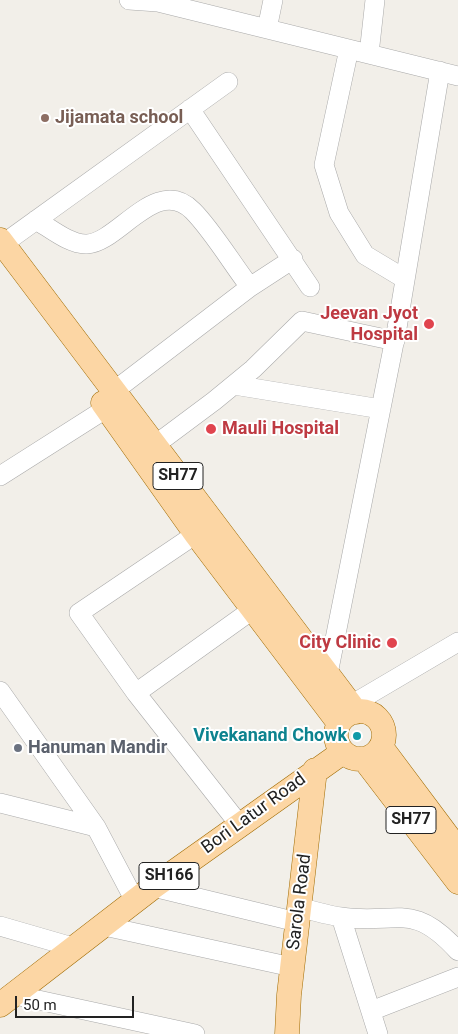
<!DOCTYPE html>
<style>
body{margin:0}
#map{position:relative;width:458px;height:1034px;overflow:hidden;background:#f2efe9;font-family:Roboto,sans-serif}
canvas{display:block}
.scale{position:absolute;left:15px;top:996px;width:119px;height:22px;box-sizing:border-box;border:2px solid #222;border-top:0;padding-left:6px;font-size:15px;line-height:18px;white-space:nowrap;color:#222;-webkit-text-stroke:4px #fff;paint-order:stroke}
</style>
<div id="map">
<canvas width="458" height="1034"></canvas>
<div class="scale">50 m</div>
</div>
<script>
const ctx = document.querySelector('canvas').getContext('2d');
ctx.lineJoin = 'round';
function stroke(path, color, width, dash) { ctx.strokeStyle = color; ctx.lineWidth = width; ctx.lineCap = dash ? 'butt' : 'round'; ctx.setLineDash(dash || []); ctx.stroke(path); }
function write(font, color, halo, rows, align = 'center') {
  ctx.font = font + ' Roboto,sans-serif'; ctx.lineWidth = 4; ctx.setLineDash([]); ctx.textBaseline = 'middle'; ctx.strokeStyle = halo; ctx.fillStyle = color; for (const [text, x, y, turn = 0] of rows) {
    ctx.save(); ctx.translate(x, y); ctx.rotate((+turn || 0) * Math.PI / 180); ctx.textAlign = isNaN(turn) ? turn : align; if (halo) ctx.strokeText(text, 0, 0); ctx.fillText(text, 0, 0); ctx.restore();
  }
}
const minor = new Path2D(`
 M129,0l29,2 300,74
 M267,29l6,-29
 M349,49l-25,116 15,48 26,42 40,24
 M369,54l6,-54
 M190,109l120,178
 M36,220c14,8 34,25 51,24 31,-1 70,-70 106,-33 19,19 40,54 57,76
 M3,244l225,-162
 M234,385l147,24
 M114,391l136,-104 43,-28
 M155,445l59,-44 39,-32 49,-48 93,20
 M0,476l107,-68
 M328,674l69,-346 43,-257
 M0,691l96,136 39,74
 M136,693l-57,-80 117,-79
 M351,705l107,-63
 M0,803l96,24
 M239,824l-103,-131 116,-83
 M153,887l144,35
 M299,907c14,4 28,8 42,10 56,8 71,-17 117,34
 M341,917l37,117
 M0,926l76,22
 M104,926l188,41
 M15,995l180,39
 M371,1011l87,-34`);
const major = new Path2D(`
 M0,240l356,472
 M103,403l93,131 143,189
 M336 735a24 24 0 1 1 48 0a24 24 0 1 1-48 0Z
 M381,747l77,103
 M364,759l94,123
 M0,1005l153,-118 190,-135
 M287,1034l2,-39 26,-225`);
stroke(minor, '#a9a9a9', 20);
stroke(major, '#a06b00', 25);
stroke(minor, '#fff', 19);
stroke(major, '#fcd6a4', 24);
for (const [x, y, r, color] of [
 [45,118,5,"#8d6e63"],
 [429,324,6,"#e0444e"],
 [211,429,6,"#e0444e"],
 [392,643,6,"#e0444e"],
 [357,736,5,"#0f9aa8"],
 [18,748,5,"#6b7280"]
]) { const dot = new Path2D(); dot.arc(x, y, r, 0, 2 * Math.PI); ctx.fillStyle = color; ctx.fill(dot); stroke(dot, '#fff', 2); }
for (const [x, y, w] of [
 [178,476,50],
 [411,820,50],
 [169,876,60]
]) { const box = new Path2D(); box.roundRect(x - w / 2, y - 13.5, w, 27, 4); ctx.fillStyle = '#fff'; ctx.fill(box); stroke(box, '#222', 1); }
write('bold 16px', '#222', null, [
 ["SH77",178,476],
 ["SH77",411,820],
 ["SH166",169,876]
]);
write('bold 18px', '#785e54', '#fff', [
 ["Jijamata school",55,118]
], 'left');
write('bold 18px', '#be3a42', '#fff', [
 ["Jeevan Jyot",418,314],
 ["Hospital",418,335],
 ["Mauli Hospital",222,429,"left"],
 ["City Clinic",381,643]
], 'right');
write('bold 18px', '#0d838f', '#fff', [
 ["Vivekanand Chowk",347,736]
], 'right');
write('bold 18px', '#5b616d', '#fff', [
 ["Hanuman Mandir",28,748]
], 'left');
write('18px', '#222', '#fff', [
 ["Bori Latur Road",254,814,-36],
 ["Sarola Road",300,902,-83]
]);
</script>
